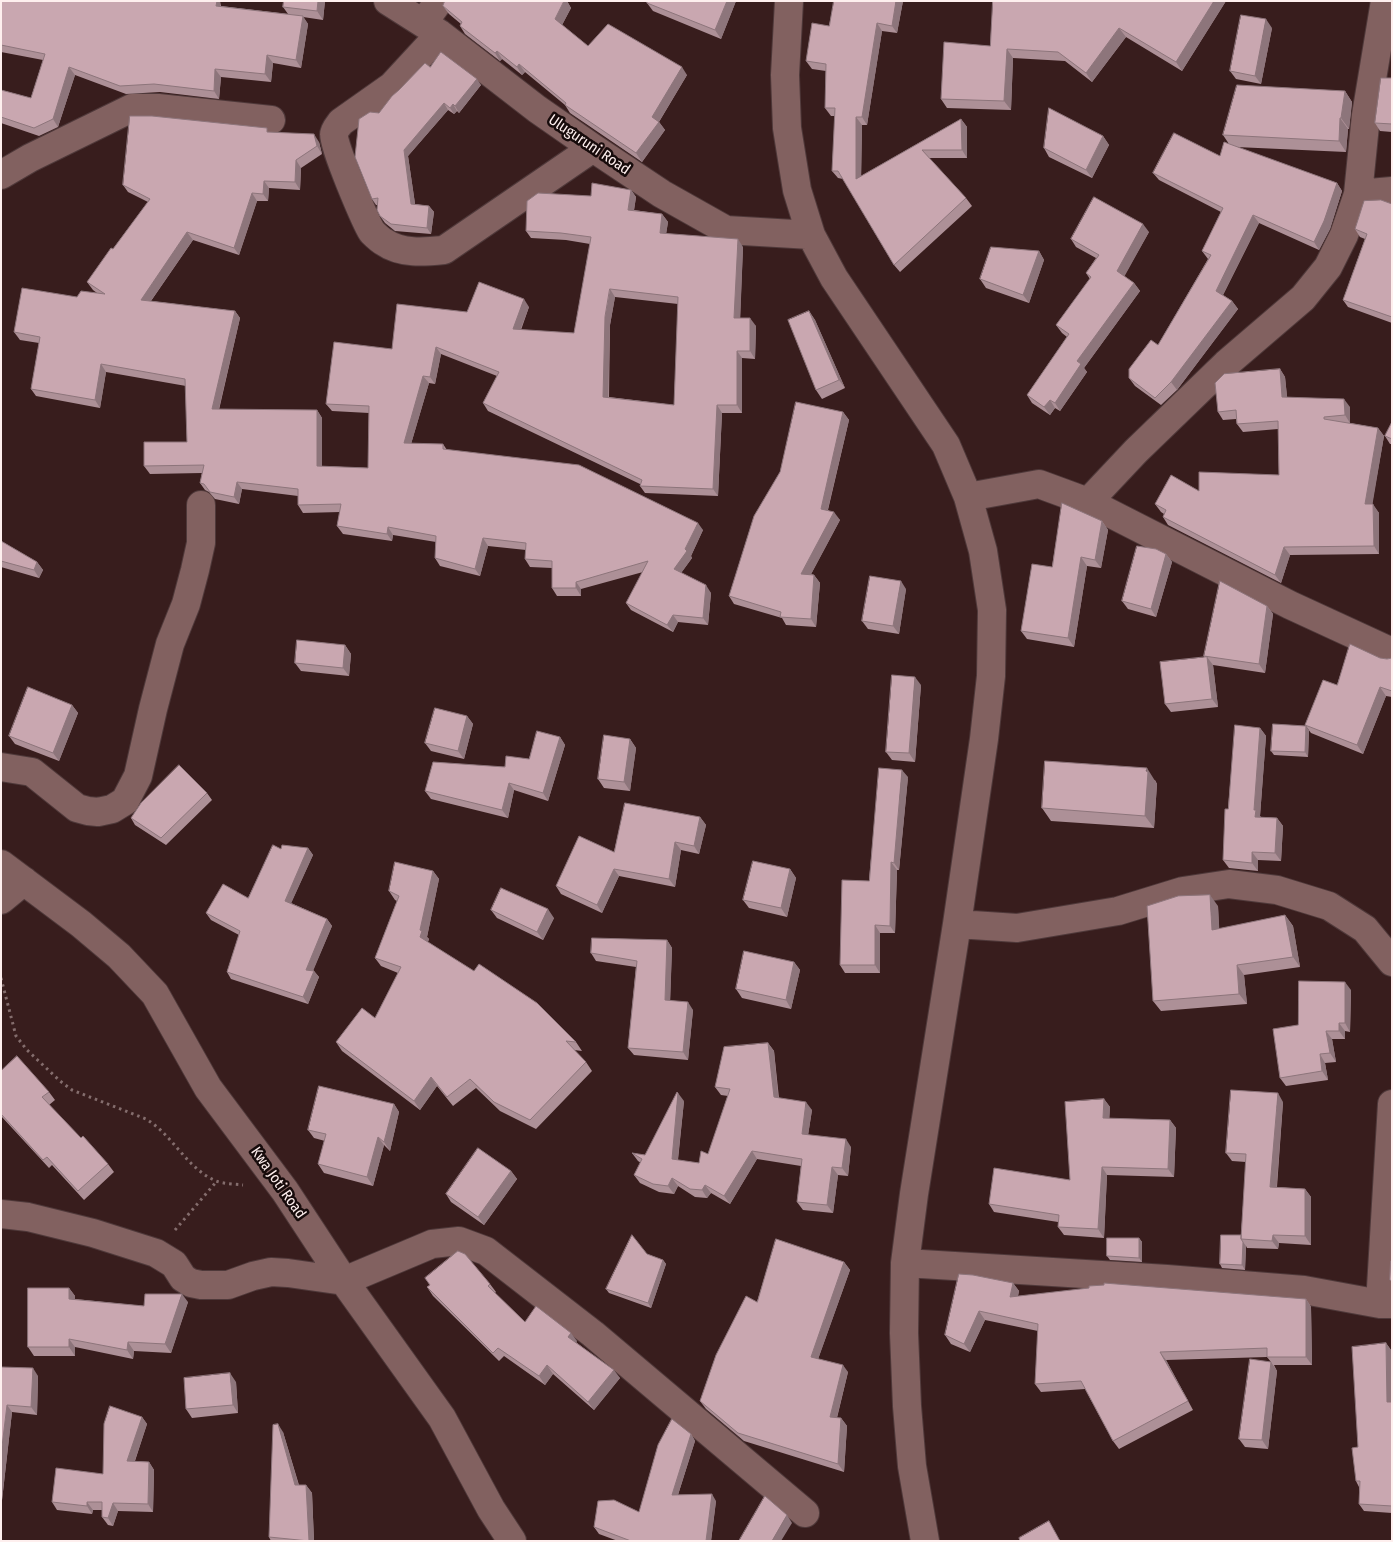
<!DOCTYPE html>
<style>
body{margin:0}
#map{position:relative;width:1393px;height:1542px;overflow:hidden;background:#381d1d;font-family:"Fira Sans Condensed",sans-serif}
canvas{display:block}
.frame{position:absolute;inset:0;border:2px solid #feefee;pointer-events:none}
</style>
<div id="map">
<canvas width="1393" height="1542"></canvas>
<div class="frame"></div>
</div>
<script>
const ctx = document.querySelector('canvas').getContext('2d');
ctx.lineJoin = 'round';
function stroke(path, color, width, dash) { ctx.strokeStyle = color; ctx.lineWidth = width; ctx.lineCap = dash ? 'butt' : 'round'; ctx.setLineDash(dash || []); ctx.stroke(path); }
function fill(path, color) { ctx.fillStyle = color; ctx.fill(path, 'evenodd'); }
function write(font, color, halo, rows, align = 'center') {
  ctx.font = font + ' "Fira Sans Condensed",sans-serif'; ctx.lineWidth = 5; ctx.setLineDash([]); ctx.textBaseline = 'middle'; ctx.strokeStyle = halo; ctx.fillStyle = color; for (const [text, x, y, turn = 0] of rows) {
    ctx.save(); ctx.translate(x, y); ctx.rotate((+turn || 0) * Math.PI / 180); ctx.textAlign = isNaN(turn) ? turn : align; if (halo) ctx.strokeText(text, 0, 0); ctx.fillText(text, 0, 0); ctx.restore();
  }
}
const minor = new Path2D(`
 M388,1l52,33 97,75 56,39 69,46 64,36 85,5
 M789,1l-4,74 2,53 10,62 14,45 23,43 112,167 22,52 15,54 9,59 -1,66 -7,63 -27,185 -43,270 -9,69 -1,70 3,73 5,60 13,75
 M423,23l16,-22
 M440,34l-48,52 -51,36c-3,4 -7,8 -7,13 -2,8 32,88 38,97 3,3 8,8 12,10 17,12 40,10 60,8l149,-102
 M1,175l29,-17 102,-50h26l113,12
 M1358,194l34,-3
 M968,497l71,-13 49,18 202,103 102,47
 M1088,502l48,-51 90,-87 77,-66 25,-31 16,-32 14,-41 8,-79 19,-114
 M1,767l31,5 45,36 11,3 10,1 14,-3 13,-8 13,-25 15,-67 17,-65 16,-40 9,-34 6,-27v-38
 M1,864l80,60 38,32 36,38 53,94 77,103 59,90 98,137 49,91 21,32
 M1,900l23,-19
 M957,924l60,4 101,-17 65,-20 46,-7 48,6 52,16 36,23 27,33
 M1,1214l27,3 65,16 63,20 18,11 9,14 8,5 10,2h27l25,-9 18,-4 17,1 56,8 88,-37 27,-3 27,10 107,83 212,179
 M905,1263l262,16 137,11 76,14h12
 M1380,1304l12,-200`);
stroke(minor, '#4f393a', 30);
stroke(new Path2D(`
 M1,978l15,58 11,14 33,31 12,9 74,29c27,16 40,49 70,62 8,3 19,3 27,4
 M175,1230l42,-49`), '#846d6d', 3, [2.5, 4]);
stroke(minor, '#826160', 28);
fill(new Path2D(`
 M1,1h219l1,5 67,8 -5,-7 1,-6h41l-2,19 -20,-3 5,7 -7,44 -28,-5 -2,19 -50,-5 -2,22 -59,-7 -34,2 -51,-19 -17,52 -19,9 -38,-13v-33l30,8 12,-38 -42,-8z
 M445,1h122l4,7 -9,17 26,21 99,29 -28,47 6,8 -23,32 -72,-49 -5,-8 -40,-33 -3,3 -20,-16 -2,2 -35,-27 -5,-8 1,-2 -12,-10 -6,-8z
 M648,1h88l-15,38 -68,-28 -6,-8z
 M903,1l-6,32 -15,-2 -15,94h-5l-1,51 100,-57 6,8v31h-38l37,40 6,8 -72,66 -6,-7 -51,-86 -5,-1 -6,-7 3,-55h-4l-6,-8 1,-37 -14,-2 -6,-8 23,-35z
 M1226,1l-44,70 -56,-34 -34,45 -27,-21 -52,-3 -2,52 -64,-2 -6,-9 49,-53z
 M1272,28l-11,56 -25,-5 -6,-8z
 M430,67l51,18 -22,28 -2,-2 -3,3 -6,-4 -40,46 7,48 14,2 5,6 -3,22 -36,-3 -10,-8 -5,-7 -2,-11h-2l-4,-6 7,-86 20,-23z
 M1392,78v54l-12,-1 -5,-8z
 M1345,91l7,11 -3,27h-1l-2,23 -110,-5 101,36 5,8 -12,38 -11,21 -60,-27 -36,72 9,6 6,8 -61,81 -16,15 -26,-19 -6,-8 29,-33 50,-86 -6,-8 19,-39 -62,-32 -6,-7 67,-17 9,-12 -6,-9z
 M270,132l49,10 3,12 -21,14 -1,22 -31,-2 -1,13h-11l-18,54 -46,-15 -42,61 84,10 5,7 -21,92h98l5,8v48l46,2 1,-55 -37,-2 -6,-7 66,-55 75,-37 62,-5 -8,23 53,3 16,-89 -24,-4 -35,-2 -5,-7 65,-35 40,-6 5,7 -2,13 28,4 6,8 -2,12 77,13 -3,71 16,8 -1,33 -13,-1v55h-20l-4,83 -73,-3 -5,-7v-2l-152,-73 -5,-8 14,-27 -56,-22 -6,30 -6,-1 -18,61h32l4,6 256,80 -12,26 1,2 -11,15 30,20 -3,32 -30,-3 -5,10 -42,-22 -5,-7 17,-31 -62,17v7h-24l-5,-8v-20l-22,-1 -5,-8 1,-9 -38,-4 -8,30 -40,-10 -5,-8 1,-16 -43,-7 -1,6 -49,-7 -6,-8 3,-14 -37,1 -5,-8v-9l-56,-7 -3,15 -24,-5 -6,-7 -4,-2 -5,-7 2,-10 -52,1 -6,-8 43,-24 -1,-56 -80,-14 -6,36 -64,-12 -5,-7 8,-46 -19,-3 -6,-8 63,-35 20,-4 -4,-3 -6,-8 26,-33 35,-47 -20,-10 -5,-7zM615,297l63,7 -4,101 -65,-8 1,-72z
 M1103,136l6,9 -17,33 -43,-21 -5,-9z
 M1392,204v119l-44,-16 -5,-7 22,-61 -5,-2 -5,-8z
 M1149,232l-25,44 10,7 6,8 -56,77 3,4 -27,39 -5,-3 -5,7 -18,-12 -5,-8 40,-58 -5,-4 -6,-8 34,-46 -4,-6 10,-15 -20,-11 -5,-8z
 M1039,251l5,9 -15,43 -43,-15 -6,-9z
 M809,311l6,9 30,68 -23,11 -6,-9z
 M1280,369l5,8 2,20 63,10v16l28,5 6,8 -12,68 7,9v41l-89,1 -9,28 -113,-58 -5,-8 1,-3 -3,-2 -6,-8 44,-13 80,-16 -1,-46 -35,3 -6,-8 -1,-5 -13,1 -5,-8z
 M843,412l6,8 -21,90 12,10 -29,54 3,1 6,8 -4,44 -30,-2 -4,-7 -48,-14 -5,-8z
 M1392,422v22h-2l-5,-8z
 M1102,521l6,9 -7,38 -14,-2 -13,81 -47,-8 -6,-8 31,-64z
 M1,541l36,21 6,8 -4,8 -38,-11z
 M1166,554l6,8 -16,55 -28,-8 -6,-8z
 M906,589l-7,45 -31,-5 -6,-8z
 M1267,606l6,8 -8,59 -52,-8 5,42 -47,5 -6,-8 39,-47v-1z
 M345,645l6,9 -2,22 -48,-5 -6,-8z
 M1380,658l7,1 5,-1v39l-6,-1 -23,58 -52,-21 -6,-8 32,-40z
 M921,685l-6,77 -23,-2 -6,-8z
 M72,705l6,8 -19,48 -44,-17 -6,-8z
 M467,716l6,8 -9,35 -33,-8 -6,-8z
 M1260,728l6,8 -6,80 1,1 16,1 6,8 -2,35 -23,-1v11l-29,-3 -6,-8 5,-51z
 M1309,730l-1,27 -34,-2 -3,-4z
 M560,737l5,8 -17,56 -34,-11 -6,28 -77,-19 -6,-8 104,-32z
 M630,739l6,9 -6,43 -26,-3 -6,-9z
 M908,777l-9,93h-2l-2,63h-15v40h-35l-5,-8 29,-84z
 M1155,780l2,4 -3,44 -103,-7 -9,-13z
 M207,793l5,7 -46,45 -31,-20 -4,-7z
 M700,817l6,8 -7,29 -18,-4 -6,37 -56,-11 -17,37 -41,-19 -5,-8 58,-34z
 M308,848l5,7 -22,48 36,16 5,7 -19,44 1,1 5,6 -11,27 -77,-25 -4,-7 12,-37 -28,-15 -5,-7 42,-15 33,-49z
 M790,869l6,9 -9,39 -38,-9 -6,-8z
 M433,871l6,8 -12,58 2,2 -1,3 148,100 6,9 -8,-1 12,12 6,9 -56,58 -36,-18 -24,-23 -23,18 -16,-20 -17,24 -78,-59 -6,-9 39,-24 23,-45 -17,-7 -6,-8 22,-57 -2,-1 -6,-9z
 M1218,906l1,23 66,-14 8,11 7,41 -56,8 3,29 -86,7 -8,-10z
 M491,910l63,8 -11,22 -46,-22z
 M667,940l5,8 -2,52 23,10 -5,50 -54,-5 -6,-7 8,-81 -40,-6 -5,-8z
 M794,962l6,8 -9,39 -49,-11 -6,-9z
 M1351,990l-1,42 -5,-1v8h-13l4,23 -11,1 3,17 -42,6 -6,-8 18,-53z
 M768,1043l6,8 5,47 33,12 -4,25 43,12 -3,29 -10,-1 -5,38 -30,-3 -6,-8 4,-36 -44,-7 -27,45 -19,-11 -4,5 -12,-1 -17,-11 -4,8 -15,-2 -19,-9 -6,-8 7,-12 -3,-2 -6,-8 13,2 39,-54 -6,59 21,3 9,-9 20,-58 -7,-1 -6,-8z
 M1,1071l48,21 6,8 -6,5 32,33 27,26 6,8 -30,28 -32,-35 -3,3 -48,-52z
 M1104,1099l6,8 -1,12 61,1 6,8 -2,49 -67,-2 -3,63 -40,-3 -6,-8v-5l-64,-10 -5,-8 81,-24z
 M1283,1102l-6,85 28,2 6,8v48l-32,-2 -1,6 -31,-1 -1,-2 -1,24 -23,-2 -2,-4 21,-29 5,-73 -14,-1 -6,-8z
 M394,1104l5,8 -9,39 -6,-6 -11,41 -49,-13 -6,-9 7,-23 -11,-3 -6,-8z
 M511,1171l6,8 -33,46 -33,-23 -5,-8z
 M1139,1238l3,4v20l-32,-2 -3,-4z
 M647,1254l16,6 3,4 -15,44 -42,-15 -3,-4z
 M844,1262l6,8 -32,89 30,13 -11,46h4l6,8 -3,46 -100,-31 -38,-32 -6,-8 57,-99z
 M425,1278l65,6 6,8 -1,1 30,29 52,19 -1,1 44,36 -26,32 -41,-36 -8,11 -41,-29 -5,5 -66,-65 -6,-9 3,-2z
 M1013,1283l6,8 -1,5 288,3 5,8 1,58h-38l3,6 -9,78 -23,-2 -6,-8 32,-77 -4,-5 -101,3 27,50 -74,39 -6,-8 -28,-52 -44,3 -6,-8 3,-53 -53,-11 -15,32 -19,-8 -6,-9z
 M69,1288l6,8v3l69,7 44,-4 -17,51 -37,-2 -1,8 -58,-12v9h-41l-6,-9z
 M1386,1343l5,7 1,35v128l-28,-2 -5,-7v-17l-3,-6 2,-34z
 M1,1367l37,9 -1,39 -25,-3 -11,97z
 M236,1382l2,31 -46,5 -6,-9z
 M142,1417l5,7 -12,37 14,1 5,8 -1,42 -35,-1 -5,15 -5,-1 -6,-8v-7h-9l-1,4 -35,-4 -5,-8 51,-28z
 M283,1432l16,53h7l6,8 2,48h-43l-2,-4z
 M691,1434l4,7 -17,54 38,6 -5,40h-93l-19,-7 -5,-7 45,-15z`), '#ad9097');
fill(new Path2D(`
 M215,1h5v4l2,4 -6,-3z
 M318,1h7l-2,19 -6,-9z
 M564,1h3l4,7 -10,19 -6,-8z
 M727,1h9l-15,38 -6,-9z
 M896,1h7l-6,32 -5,-7z
 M1214,1h12l-44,70 -6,-9z
 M303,16l5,8 -7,44 -5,-8z
 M1266,19l6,9 -11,56 -6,-8z
 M877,23l5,8 -15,94 -5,-8z
 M1119,28l7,9 -34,45 -6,-9z
 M1007,49l6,9 -2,52 -7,-9z
 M497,51l5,8 -2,2 -5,-8z
 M267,55l6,8 -2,19 -6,-8z
 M519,64l6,8 -3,3 -5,-8z
 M69,67l6,8 -17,52 -5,-8z
 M682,67l5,8 -30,50 -5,-8z
 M215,69l6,8 -2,22 -5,-8z
 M477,79l4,6 -22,28 -4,-7z
 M1345,91l7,11 -3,27 -8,-11z
 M444,103l4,7 -40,46 8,54 -5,-6 -7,-54z
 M453,104l4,7 -3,3 -4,-6z
 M856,117l6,8 -1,62 -5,-8z
 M1340,118l8,11 -2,23 -7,-11z
 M961,119l6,8v31l-5,-8z
 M659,122l6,8 -23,32 -6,-9z
 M314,134l5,8 3,12 -5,-8z
 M1103,136l6,9 -17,33 -6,-8z
 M296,160l5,8 -1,22 -5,-8z
 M264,181l5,7 -1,13 -5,-7z
 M1337,183l5,8 -12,38 -11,21 -5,-8z
 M631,190l5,7 -3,20 -5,-7z
 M252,193l5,8 -18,54 -5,-7z
 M429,206l5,6 -3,22 -4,-6z
 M662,214l6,8 -3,19 -5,-8z
 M1253,215l6,8 -38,76 -5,-8z
 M1143,224l6,8 -26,47 -6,-8z
 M187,232l6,8 -47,68 -5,-8z
 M738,239l5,8 -3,78 -6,-7z
 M1039,251l5,9 -15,43 -6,-8z
 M1134,283l6,8 -56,77 3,4 -27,39 -5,-8 22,-42z
 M610,289l5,8 -5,28 -2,79 -5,-7 2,-80z
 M524,299l5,8 -11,29 -5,-7z
 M1232,301l6,8 -61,81 -6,-8z
 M235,311l5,7 -23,99 -5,-8z
 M809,311l6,9 30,68 -6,-8z
 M750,318l6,8 -1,33 -5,-8z
 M436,347l5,7 -6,30 -5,-7z
 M737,351l5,7v55l-5,-8z
 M101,364l5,8 -6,36 -5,-8z
 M1280,369l5,8 3,28 -6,-8z
 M423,376l6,7 -20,68 -5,-8z
 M1344,399l6,8v16l-5,-8z
 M1050,400l5,8 -5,7 -6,-8z
 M717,405l5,8 -4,83 -5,-7z
 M317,410l5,8v56l-5,-8z
 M843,412l6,8 -23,97 -5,-8z
 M1378,428l6,8 -13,77 -6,-9z
 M237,482l5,7 -3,15 -5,-7z
 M1373,504l6,9v41l-5,-8z
 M834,512l6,8 -33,62 -6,-8z
 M1102,521l6,9 -7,38 -6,-8z
 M698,523l5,7 -12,26 1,2 -13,18 -5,-7 11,-20z
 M388,527l5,8 -1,6 -5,-7z
 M483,538l5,8 -8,30 -5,-7z
 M1284,547l6,8 -9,28 -6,-8z
 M1166,554l6,8 -16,55 -5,-8z
 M1081,557l6,9 -13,81 -6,-9z
 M37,562l6,8 -4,8 -5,-8z
 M814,575l6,8 -4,44 -5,-8z
 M901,581l5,8 -7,45 -6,-8z
 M576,582l5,7v7l-5,-8z
 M706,585l5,8 -3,32 -5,-7z
 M1267,606l6,8 -8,59 -6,-9z
 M673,615l5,7 -5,10 -6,-7z
 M345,645l6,9 -2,22 -6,-8z
 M1207,657l6,8 5,42 -6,-8z
 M915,677l6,8 -6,77 -6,-9z
 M1380,687l6,9 -23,58 -6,-9z
 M72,705l6,8 -19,48 -6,-8z
 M467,716l6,8 -9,35 -6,-8z
 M1306,726l3,4 -1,27 -3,-5z
 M1260,728l6,8 -6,80 1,3 -6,-2 -1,-7z
 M560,737l5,8 -17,56 -5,-8z
 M630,739l6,9 -6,43 -6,-9z
 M1147,768l10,16 -3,44 -9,-12z
 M902,770l6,7 -9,93 -5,-7z
 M509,783l5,7 -6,28 -6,-8z
 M700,817l6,8 -7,29 -5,-8z
 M1277,818l6,8 -2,35 -6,-8z
 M675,842l6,8 -6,37 -6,-8z
 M308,848l5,7 -24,53 -4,-7z
 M1252,852l6,8v11l-6,-8z
 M891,862l6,8 -2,63 -5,-7z
 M614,869l5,7 -17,37 -5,-8z
 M790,869l6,9 -9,39 -6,-9z
 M433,871l6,8 -12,58 2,2 -3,7 -6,-9v-7z
 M1210,895l8,11 2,35 -8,-11z
 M548,909l6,9 -11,22 -6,-8z
 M1285,915l8,11 7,41 -7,-10z
 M327,919l5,7 -21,50 -5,-6z
 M875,925l5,8v40l-5,-8z
 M667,940l5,8 -2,59 -5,-7z
 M794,962l6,8 -9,39 -5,-9z
 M1237,965l7,10 3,29 -8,-10z
 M314,971l5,6 -11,27 -5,-7z
 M1345,982l6,8 -1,42 -5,-9z
 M688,1002l5,8 -5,50 -5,-8z
 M1339,1023l6,8v8l-6,-8z
 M1326,1031l6,8 4,23 -6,-9z
 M768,1043l6,8 5,54 -5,-8z
 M1320,1054l5,9 3,17 -6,-9z
 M431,1077l6,9 -17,24 -6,-9z
 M678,1093l6,8 -7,66 -5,-8z
 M1278,1093l5,9 -7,93 -6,-8z
 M1104,1099l6,8 -1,20 -6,-9z
 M806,1102l6,8 -5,32 -5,-8z
 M394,1104l5,8 -9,39 -6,-9z
 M1170,1120l6,8 -2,49 -6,-8z
 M378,1137l6,8 -11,41 -6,-9z
 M846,1139l5,8 -3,29 -6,-8z
 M752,1151l5,8 -27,45 -6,-8z
 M832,1167l6,8 -5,38 -6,-8z
 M1102,1167l5,8 -3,63 -6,-9z
 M511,1171l6,8 -33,46 -6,-8z
 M672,1178l6,8 -4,8 -6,-8z
 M705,1185l6,8 -4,5 -5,-8z
 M1305,1189l6,8v48l-6,-9z
 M1273,1235l6,8 -1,6 -6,-8z
 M1139,1238l3,4v20l-3,-4z
 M1243,1242l3,4 -1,24 -3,-5z
 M663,1260l3,4 -15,44 -3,-5z
 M844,1262l6,8 -34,95 -5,-8z
 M1013,1283l6,8 -3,14 -6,-8z
 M69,1288l6,8v11l-6,-8z
 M182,1294l6,8 -17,51 -6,-9z
 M1306,1299l5,8 1,58 -6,-8z
 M979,1311l6,9 -15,32 -6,-8z
 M571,1333l6,8 -3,4 -6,-8z
 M69,1339l6,8v9l-6,-9z
 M128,1342l6,9 -1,8 -6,-9z
 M1386,1343l5,7 1,58 -5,-6z
 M1160,1352l6,8 27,50 -5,-9z
 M1271,1362l6,9 -9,78 -6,-9z
 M547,1365l6,9 -8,11 -6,-9z
 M843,1365l5,7 -13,53 -5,-8z
 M33,1368l5,8 -1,39 -6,-8z
 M614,1370l6,8 -26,32 -6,-8z
 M230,1373l6,9 2,31 -5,-8z
 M7,1405l5,7 -11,97v-54z
 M142,1417l5,7 -15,45 -5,-8z
 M841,1418l6,8 -3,46 -6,-8z
 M278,1424l5,8 18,61 -6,-8z
 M691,1434l4,7 -19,60 -4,-6z
 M149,1462l5,8 -1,42 -5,-8z
 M306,1485l6,8 2,48h-5z
 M712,1494l4,7 -5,40h-5z
 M87,1502l6,8 -1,4 -5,-8z
 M113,1503l5,8 -5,15 -5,-8z
 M787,1515l5,8 -11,18h-9z`), '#8d757b');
const building = new Path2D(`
 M1,1h216l-1,5 87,10 -7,44 -29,-5 -2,19 -50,-5 -1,22 -60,-7 -34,2 -51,-19 -16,52 -19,9 -33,-11v-27l30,8 14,-44 -44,-9z
 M284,1h34l-1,10 -34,-4z
 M445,1h119l-9,18 33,27 20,-22 74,43 -30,50 7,5 -23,31 -71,-48 1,-2 -47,-39 -2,3 -20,-16 -2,2 -35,-27 2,-4 -19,-16z
 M648,1h79l-12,29 -68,-27z
 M834,1h62l-4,25 -15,-3 -15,94h-6v62l105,-60 1,31h-40l44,48 -72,67 -56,-94h-6l3,-63h-10l1,-44 -20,-3 6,-38 17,3z
 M993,1h221l-38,61 -57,-34 -33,45 -28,-21 -51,-3 -3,52 -63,-2 3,-57 46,4z
 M1241,15l25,4 -11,57 -25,-5z
 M441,52l36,27 -22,27 -2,-2 -3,4 -6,-5 -40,47 7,54 18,2 -2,22 -36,-4 -11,-8 -3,-6 1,-12 -6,1 -17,-42 4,-38 11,-7 9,1 13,-17 7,-6 26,-27 5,4z
 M1381,78h11v46l-17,-1z
 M1237,85l108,6 -4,27h-1l-1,23 -116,-6z
 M1049,108l54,28 -17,34 -42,-22z
 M130,116h22l115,12v4l47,2 3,12 -21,14 -1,22 -31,-1 -1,13 -11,-1 -18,55 -47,-16 -46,68 94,11 -23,98 105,1v56l51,2 1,-62 -43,-2 8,-62 58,7 5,-45 70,8 12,-30 45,17 -11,30 61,4 17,-96 -30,-4 -35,-2 1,-30 11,-8 53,3 1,-13 39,7 -3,20 34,4 -2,19 78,6 -4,79h16v33h-13v54h-20l-4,84 -73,-3 2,-6 -159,-77 16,-31 -63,-25 -6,30 -7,-1 -19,67 39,1v5l136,16 119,58 -13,26 2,2 -13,18 32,16 -3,33 -30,-3 -6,10 -41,-22 22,-42 -72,21v6h-24v-27l-27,-2 1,-16 -43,-5 -8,31 -40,-11 1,-22 -48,-9 -1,7 -50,-8 4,-22 -43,1v-16l-61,-7 -3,15 -24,-5 -6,-8 -4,-1 4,-18 -60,1v-24h43l-2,-63 -84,-15 -6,36 -64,-11 9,-52 -26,-5 8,-44 55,9 4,-6 24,3 -18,-12 24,-34 2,1 37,-50 -27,-14zM610,289l68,8 -4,108 -71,-8 2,-80z
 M1174,133l46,23 4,-14 113,41 -13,38 -10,21 -61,-27 -37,76 16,10 -61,81 -16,16 -26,-20v-9l22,-29 7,5 53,-90 -9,-4 21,-43 -70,-35z
 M1094,197l49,27 -26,47 17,12 -57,78 4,3 -26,39 -5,-3 -6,7 -17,-12 42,-61 -13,-9 35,-48 -5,-4 13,-18 -28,-16z
 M1381,200l11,4v113l-49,-17 24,-66 -12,-5 9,-28z
 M991,247l48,4 -16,44 -43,-16z
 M809,311l30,69 -23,10 -28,-70z
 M1280,369l2,28 62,2 1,16 -21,2v2l54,9 -13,76h8l1,42 -90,1 -9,28 -112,-58 3,-7 -11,-6 16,-29 28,16v-19l80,3 -1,-54 -41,3 -1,-14 -18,2 -3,-29 9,-9z
 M796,402l47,10 -22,97 13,3 -33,62 13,1 -3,44 -31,-2 1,-5 -52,-16 25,-80 26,-44z
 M1392,422v17l-7,-3z
 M1062,503l40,18 -7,39 -14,-3 -13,81 -47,-7 11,-67 20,3z
 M1,541l36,21 -3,8 -33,-9z
 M1137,546l19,3 10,5 -15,55 -29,-8z
 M870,576l31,5 -8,45 -31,-5z
 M1220,581l47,25 -8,58 -55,-8z
 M297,640l48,5 -2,23 -48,-5z
 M1350,644l30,14 7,1 5,-1v33l-12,-4 -23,58 -52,-20 18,-45 14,5z
 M1207,657l5,42 -47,5 -5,-42z
 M892,675l23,2 -6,76 -23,-1z
 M28,687l44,18 -19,48 -44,-17z
 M435,708l32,8 -9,35 -33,-8z
 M1273,724l33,2 -1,26 -34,-1z
 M1235,725l25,3 -6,82h2l-1,7 22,1 -2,35 -23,-1v11l-29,-3 2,-51h3z
 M537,731l23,6 -17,56 -34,-10 -7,27 -77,-19 8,-29 72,5 1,-11 23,3z
 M604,735l26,4 -6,43 -26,-3z
 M1045,761l102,7 -1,3 2,1 -3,44 -103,-8z
 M179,765l28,28 -46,45 -30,-20 10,-15z
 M879,768l23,2 -8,93 -3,-1 -1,64 -15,-1v40h-35l2,-85 27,1z
 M625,803l75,14 -6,29 -19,-4 -6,37 -55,-10 -17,36 -41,-19 23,-50 35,16z
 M273,845l8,4 1,-4 26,3 -23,53 42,18 -21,51 8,1 -11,26 -76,-25 13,-41 -34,-18 17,-29 25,14z
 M753,861l37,8 -9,39 -38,-8z
 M395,862l38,9 -13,59 2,1 -2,6 54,34 5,-7 58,39 39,39 -10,-1 20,21 -56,58 -36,-18 -24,-23 -23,18 -16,-20 -17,24 -78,-59 26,-34 13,10 26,-51 -26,-9 24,-62 -10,-5z
 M501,888l47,21 -11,23 -46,-22z
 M1210,895l2,35 73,-15 8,42 -56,8 2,29 -86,7 -6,-95 31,-10z
 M592,938l75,2 -2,60 23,2 -5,50 -55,-4 9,-87 -46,-8z
 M744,951l50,11 -8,38 -50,-11z
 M1299,981l46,1v41h-6v8h-13l4,22 -10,1 2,17 -42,7 -7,-49 25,-4z
 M768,1043l6,54 32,5 -4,32 44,5 -4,29 -10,-1 -5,38 -30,-3 5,-43 -50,-8 -28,45 -19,-11 -3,5 -12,-1 -18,-11 -4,8 -15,-2 -19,-9 8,-16 -10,-6 13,2 32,-63 1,1 -6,66 27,4 2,-12 7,3 22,-65 -15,-2 9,-40z
 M17,1056l32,36 -7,5 39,41 2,-2 25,28 -30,27 -31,-34 -4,3 -42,-46v-43z
 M319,1086l75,18 -10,38 -6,-5 -11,40 -49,-13 8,-30 -18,-4z
 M1231,1090l47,3 -8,94 35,2v47l-32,-1 -1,6 -31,-2 5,-85 -20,-1z
 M1104,1099l-1,19 67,2 -2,49 -66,-2 -4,62 -40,-2 1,-12 -70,-11 5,-36 76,12 -5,-78z
 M478,1148l33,23 -33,46 -32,-23z
 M632,1235l15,19 16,6 -15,43 -42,-14z
 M1221,1235h20v4l2,3 -1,23 -22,-1z
 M1107,1238h32v20l-32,-2z
 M776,1239l68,23 -33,95 32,8 -13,52 11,1 -3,46 -100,-31 -38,-32 16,-46 30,-59 11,6z
 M458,1251l7,3 25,30 -2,2 37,36 11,-16 35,27 -3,4 46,33 -26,32 -41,-37 -8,11 -41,-28 -5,5 -66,-66 3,-2 -5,-7z
 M1391,1261h1v20l-2,-1z
 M959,1274l14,1 40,8 -3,14 79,-9v-2l15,-1v-2l202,16v58h-39v-9l-107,4 28,49 -75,40 -32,-60 -46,3 3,-60 -59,-13 -15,33 -19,-9z
 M28,1288h41v11l75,7 1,-12h37l-17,50 -37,-2 -1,8 -58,-11v8h-41z
 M1386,1343l1,59h5v104l-33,-2 1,-23h-4l-4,-33 6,-1 -6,-100z
 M1250,1359l21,3 -9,78 -23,-1z
 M1,1367l32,1 -2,39 -24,-2 -6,50z
 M230,1373l3,32 -47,4 -2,-31z
 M110,1406l32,11 -15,44 22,1 -1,42 -35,-1 -5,15 -6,-1v-15h-15v4l-35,-4 4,-34 47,6 1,-50z
 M672,1419l19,15 -19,61 40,-1 -6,47h-75l-37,-14 4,-26 16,-1 25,12 19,-67z
 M278,1424l17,61h11l3,56 -40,-4 4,-112z
 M765,1496l22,19 -15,26h-33z
 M1049,1521l11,20h-40l-1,-3z`);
fill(building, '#c9a7b0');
stroke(building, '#8d757b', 1);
write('15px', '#feefee', '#170b0b', [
 ["Uluguruni Road",589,145,34],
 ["Kwa Joti Road",278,1183,55]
]);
</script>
